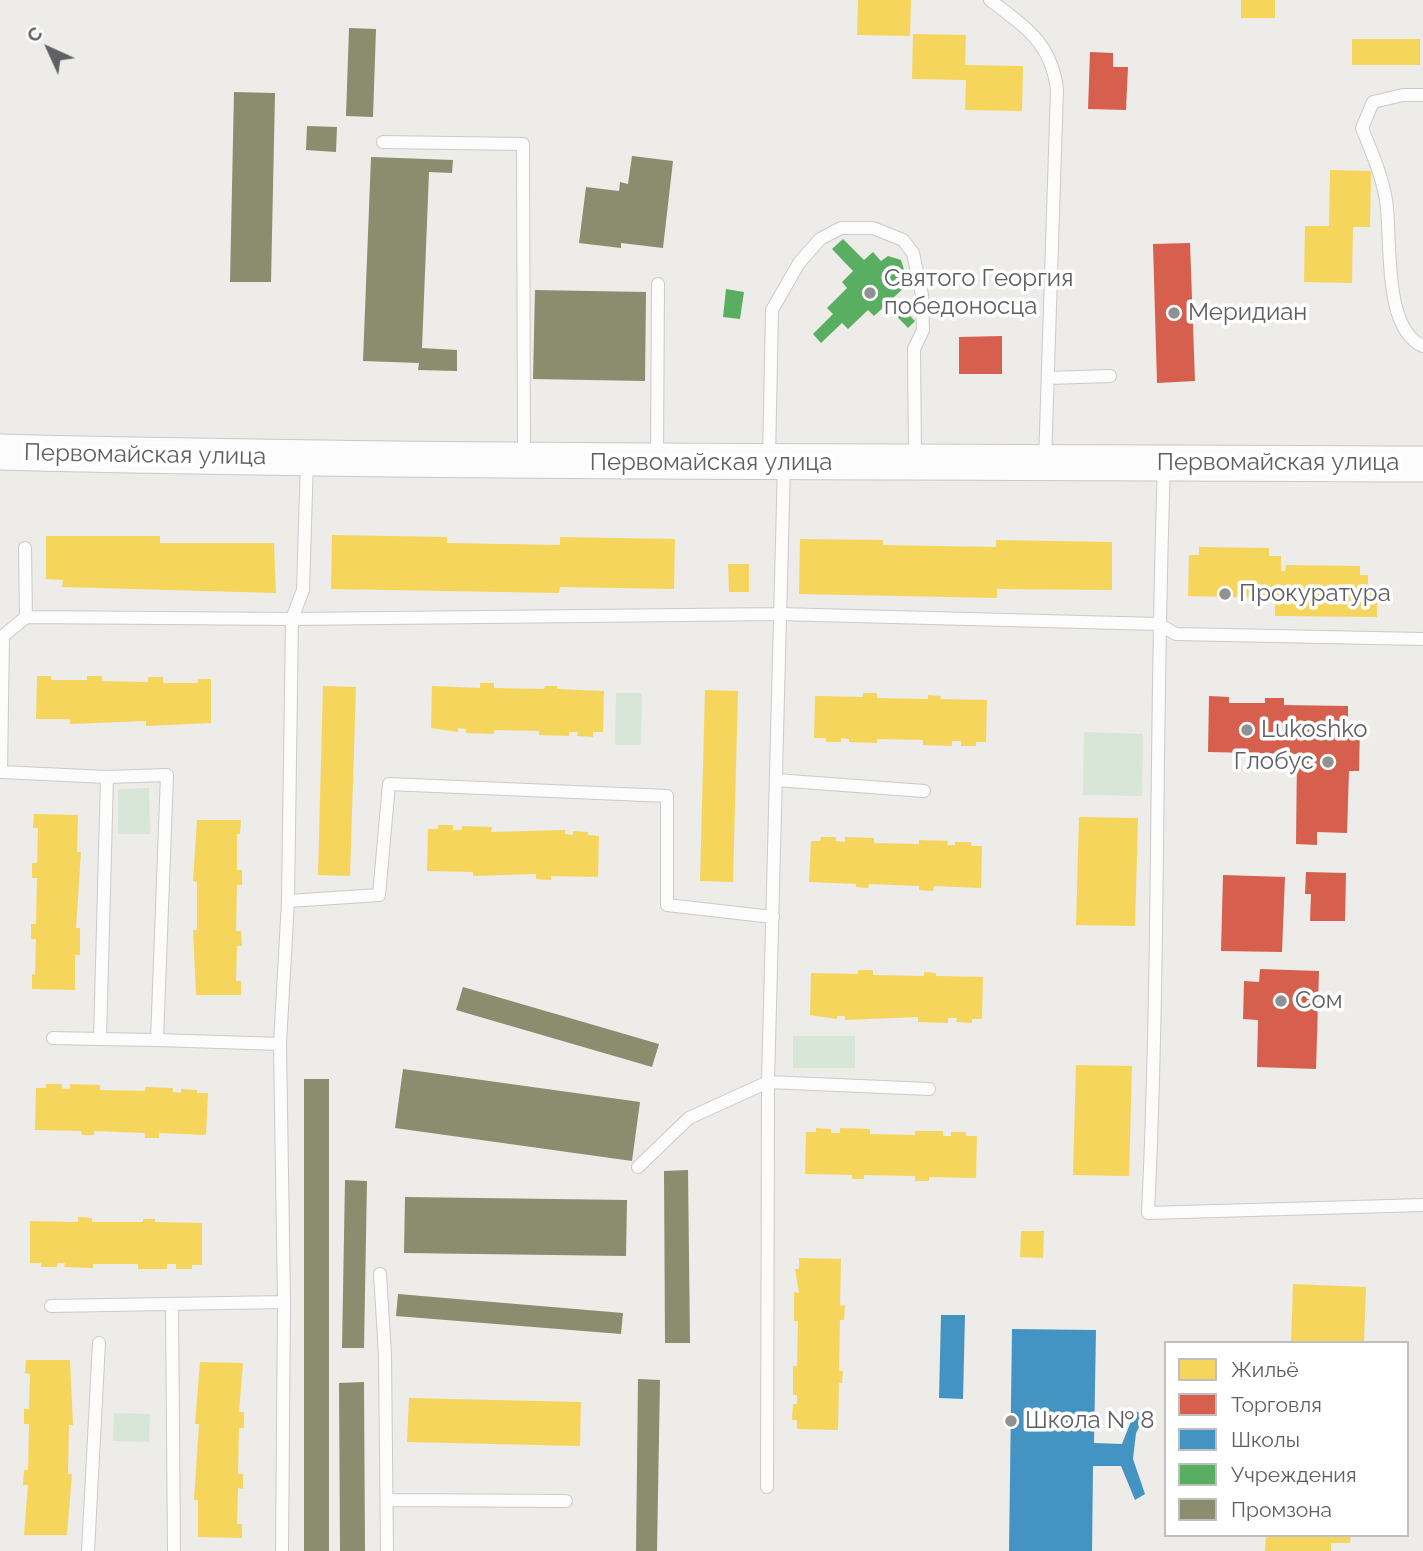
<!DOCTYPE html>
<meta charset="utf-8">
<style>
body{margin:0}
#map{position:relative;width:1423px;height:1551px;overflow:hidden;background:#edece8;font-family:Raleway,sans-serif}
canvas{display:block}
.legend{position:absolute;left:1164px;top:1341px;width:245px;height:196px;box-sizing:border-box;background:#fff;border:2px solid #bfbfc1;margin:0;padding:9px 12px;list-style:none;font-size:21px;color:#5e6065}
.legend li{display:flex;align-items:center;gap:14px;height:35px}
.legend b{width:35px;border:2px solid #bfbfc1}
.north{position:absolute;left:14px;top:14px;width:70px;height:70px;-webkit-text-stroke:5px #fff;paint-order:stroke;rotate:315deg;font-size:19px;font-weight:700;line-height:28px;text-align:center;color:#5e6065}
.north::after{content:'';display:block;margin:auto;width:24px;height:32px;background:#5e6065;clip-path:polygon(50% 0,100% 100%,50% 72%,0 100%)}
</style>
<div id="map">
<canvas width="1423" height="1551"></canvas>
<ul class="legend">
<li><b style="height:19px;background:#f6d55c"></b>Жильё</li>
<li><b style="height:19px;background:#d6604d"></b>Торговля</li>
<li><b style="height:19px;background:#4393c3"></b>Школы</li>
<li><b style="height:19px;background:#5aae61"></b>Учреждения</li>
<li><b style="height:19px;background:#8c8c6e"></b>Промзона</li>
</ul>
<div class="north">С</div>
</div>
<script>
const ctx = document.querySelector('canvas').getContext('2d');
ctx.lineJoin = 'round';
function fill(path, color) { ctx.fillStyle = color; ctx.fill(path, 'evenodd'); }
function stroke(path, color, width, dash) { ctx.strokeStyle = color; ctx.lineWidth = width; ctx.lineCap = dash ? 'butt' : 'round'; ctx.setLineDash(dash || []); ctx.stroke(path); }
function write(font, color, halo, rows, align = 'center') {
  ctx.font = font + ' Raleway,sans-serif'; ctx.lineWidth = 7; ctx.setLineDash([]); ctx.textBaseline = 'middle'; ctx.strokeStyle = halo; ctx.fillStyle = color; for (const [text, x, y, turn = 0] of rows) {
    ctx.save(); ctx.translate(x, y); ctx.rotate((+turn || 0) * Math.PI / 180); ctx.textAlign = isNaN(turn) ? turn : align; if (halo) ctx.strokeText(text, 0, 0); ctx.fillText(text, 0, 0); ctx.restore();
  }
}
fill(new Path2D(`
 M616,693h26l-1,52h-26z
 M1084,732l59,2 -1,62 -59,-1z
 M149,788l1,46h-32v-45z
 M793,1036h62v32h-62z
 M114,1413l36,1 -1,28 -36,-1z`), '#d8e6d8');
fill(new Path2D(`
 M858,0h53l-1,36 -53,-1z
 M1241,0h34v18h-34z
 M913,34l53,1 -1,30 58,1 -1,45 -57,-1 1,-30 -54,-1z
 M1352,39h68v26h-68z
 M1330,170l41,1 -1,56h-17l-1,56 -48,-1 1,-56h24z
 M332,535l115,2v6l113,2v-8l115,2 -1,50 -114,-2 -1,6 -228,-4z
 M46,536h114v7h114l2,50 -214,-6 1,-7 -17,-1z
 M800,539l83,1v5l113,2v-7l116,2v48l-115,-1v9l-198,-4z
 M1199,547l70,1v8h12v15h4l1,-6 74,1v9h8v12l9,1v29l-102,-1v-18l-87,-2 1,-41h10z
 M728,564h21v28h-20z
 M37,676h14v4h36v-4h15v5l46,1v-5h15v6h35v-4h13v44l-65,3v-5l-76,3v-5h-34z
 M480,683h14v5l50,1 1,-3h12v3l47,2 -1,41h-10v5l-16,-1 1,-4h-9v4l-30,-1v-4l-45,-1v4l-28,-1v-4l-8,-1v4l-27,-4 1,-42 48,2z
 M323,686l33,1 -6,189 -32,-1z
 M705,690l33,1 -5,191 -33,-1z
 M863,693h14v5l51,1v-4l13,1 -1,3 47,1 -1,42h-10v4h-15v-5h-9v5l-29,-1v-5l-46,-1v4l-28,-1v-3l-8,-1v4h-15v-4h-12l1,-42 48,1z
 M34,814l44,1 -1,37h4l-5,76h4v27h-5v35l-43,-1v-15l3,1 1,-36h-5v-15h5l1,-46h-5v-15h5l1,-35h-5z
 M1079,817l59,1 -3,108 -59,-1z
 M197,820h44l-1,14h-3v36h5v15h-5l-1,46h5l1,15h-5l-1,35h5v14h-45l-3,-65h4v-48l-4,-1z
 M438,825h15v5h9v-4l30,1 -1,5 74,-2v4l8,1v-4l15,1v3l11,1 -1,41 -47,-1v4l-15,-1v-5l-63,2v-4l-46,-1 1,-42h10z
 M821,837h15v4l9,1v-5l29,1v5l45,1v-4l29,1 -1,4h8v-3h16v4h11l-1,42 -47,-2 -1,5 -14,-1v-4l-50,-2 -1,4 -12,-1v-3l-47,-2 2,-41h9z
 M858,970h15v5l51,1v-4l12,1v3l47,1 -1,42h-10v4l-16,-1 1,-4h-9v5l-30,-1v-5l-73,3v-4h-8v3l-27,-4 1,-42 47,1z
 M1076,1065l56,1 -3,110 -56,-1z
 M46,1084h16v5h8v-5l30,1v5l45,1v-4l28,1v4l8,1v-4l16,1v3h11l-2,42 -47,-2v5h-14v-5l-51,-2v4h-12l-1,-4 -46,-1 1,-42h10z
 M816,1128l15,1v4h9v-5l30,1v5l45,1v-4h28v5h8v-4h15v4h11l-1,42 -47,-1v4h-14v-5l-51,-1v4h-12v-4l-47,-1 1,-42h10z
 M78,1217l14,1v4h51v-3h12v3l47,1v42h-10v4h-16v-5h-9v5h-29v-5h-45v4l-29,-1 1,-4h-8v4h-16v-4h-11v-42l48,1z
 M1021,1231h23l-1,27 -23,-1z
 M799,1258l42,1 -1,47 5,-1 -1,15h-4l-1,51h4l-1,12h-3l-1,47 -41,-1v-9h-5l1,-16h4v-9h-4v-29h4l1,-45h-4v-29l5,1 -4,-24h4z
 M1293,1284l73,3 -2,56h-73z
 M26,1360h44l3,65h-4l-1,49h4l-5,61h-43l4,-50h-5l1,-15h4l1,-46h-5v-15h5l1,-35 -5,-1z
 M200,1362l43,1 -4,49h5v16h-5l-1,46h5v15l-5,-1 -1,36h5v14l-44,-1v-37h-4l5,-76h-4z
 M409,1398l172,4 -1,44 -173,-4z
 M1266,1535h85l-1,8h-19v8h-66z`), '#f6d55c');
fill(new Path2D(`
 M1090,52l23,1v14h15l-2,43 -38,-1z
 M1190,243l5,138 -38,2 -4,-139z
 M1002,336v38h-43v-37z
 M1209,696l20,1v6h36v-5h19v7l64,1v21l12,1 -1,43h-10l-2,62 -30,-1v13l-21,-1 1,-90 -89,-2z
 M1306,872l40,1 -1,48h-35l1,-27h-6z
 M1223,875l62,2 -3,75 -61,-1z
 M1260,969l59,2 -3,98 -59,-2 1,-47 -15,-1 1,-38 15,1z`), '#d6604d');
fill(new Path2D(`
 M941,1315h24l-2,84 -24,-1z
 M1012,1329l84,1 -2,113 28,1 13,-33 10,4 -9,18 -3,26 12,35 -10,6 -14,-34h-28l-1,85h-83z`), '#4393c3');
fill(new Path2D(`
 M843,239l21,21 9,-8 8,9 7,-5 13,4 4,13 -5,7 6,6 -13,12 22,23 -7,7 -22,-23 -12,11 -6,-6 -20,19 -6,-6 -21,20 -8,-9 20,-20 -6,-6 20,-20 -5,-6 11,-11 -21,-22z
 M726,289l18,3 -4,27 -17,-2z`), '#5aae61');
fill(new Path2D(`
 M349,28l27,1 -3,88 -27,-1z
 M234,92l41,1 -4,189h-41z
 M307,126l30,1 -1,25 -30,-2z
 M632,156l41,5 -10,87 -42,-5v5l-42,-5 7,-56 33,4 1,-9 8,2z
 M371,157l82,3 -1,13 -23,-1 -7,176 35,2v21l-39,-1 1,-7 -56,-2z
 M535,290l111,2 -1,89 -112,-2z
 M463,987l196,57 -7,23 -196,-57z
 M403,1069l237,33 -8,59 -237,-33z
 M304,1079h25v472h-25z
 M688,1170l2,173h-25l-1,-172z
 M345,1180l22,1 -3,167h-22z
 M405,1197l222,3 -1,56 -222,-3z
 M398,1294l225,19 -2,21 -225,-18z
 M638,1379l22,1 -3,171h-21z
 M364,1382l1,169h-25l-1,-168z`), '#8c8c6e');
const service = new Path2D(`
 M990,0c35,27 61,42 67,89l-12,373
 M1423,95h-20l-30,7 -11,26c9,23 20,47 24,72 6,38 -4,129 37,146
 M383,142l140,2 1,314
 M1048,378l62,-2
 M657,459l1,-175
 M769,459l3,-149 27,-47 21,-24 21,-11h32l30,12 10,13 9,42 1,35 -9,19 1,110
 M1164,466c-9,249 -4,498 -16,747l275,-8
 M25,548l1,69 266,2 487,-5 379,10 18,10 247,5
 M26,617l-23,19 -2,136 106,5 60,-2 -10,265 123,4
 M107,777l-7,262 57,1
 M776,780l148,11
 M288,901l91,-6 10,-111 278,12v109l106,12
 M53,1038l47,1
 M638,1167l51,-49 79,-36 161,7
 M380,1274l5,81 2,196
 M172,1304l2,247
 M51,1306l233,-4
 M767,1487l1,-405 16,-618
 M389,1500l177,1
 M88,1551l11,-208
 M282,1551l2,-249 -4,-258 8,-143 4,-282 11,-29 4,-130`);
const secondary = new Path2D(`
 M0,452c475,12 948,9 1423,12`);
stroke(service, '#cacac9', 14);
stroke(secondary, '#c8c8c9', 37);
stroke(service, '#fcfcfc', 12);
stroke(secondary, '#fcfcfc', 35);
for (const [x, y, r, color] of [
 [870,293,7,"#909193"],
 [1174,313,7,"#909193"],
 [1225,594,7,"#909193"],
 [1247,730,7,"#909193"],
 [1328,762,7,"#909193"],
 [1281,1001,7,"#909193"],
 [1011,1421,7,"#909193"]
]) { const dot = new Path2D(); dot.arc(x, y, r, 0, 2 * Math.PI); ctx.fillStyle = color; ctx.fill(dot); stroke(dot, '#fff', 2.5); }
write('24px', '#5e6065', '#fff', [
 ["Святого Георгия",884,279],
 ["победоносца",884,307],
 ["Меридиан",1188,313],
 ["Прокуратура",1239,594],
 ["Lukoshko",1261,730],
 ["Глобус",1314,762,"right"],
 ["Сом",1295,1001],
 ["Школа № 8",1025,1421]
], 'left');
write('24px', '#5e6065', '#fff', [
 ["Первомайская улица",145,455,1],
 ["Первомайская улица",711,463],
 ["Первомайская улица",1278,463]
]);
</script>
